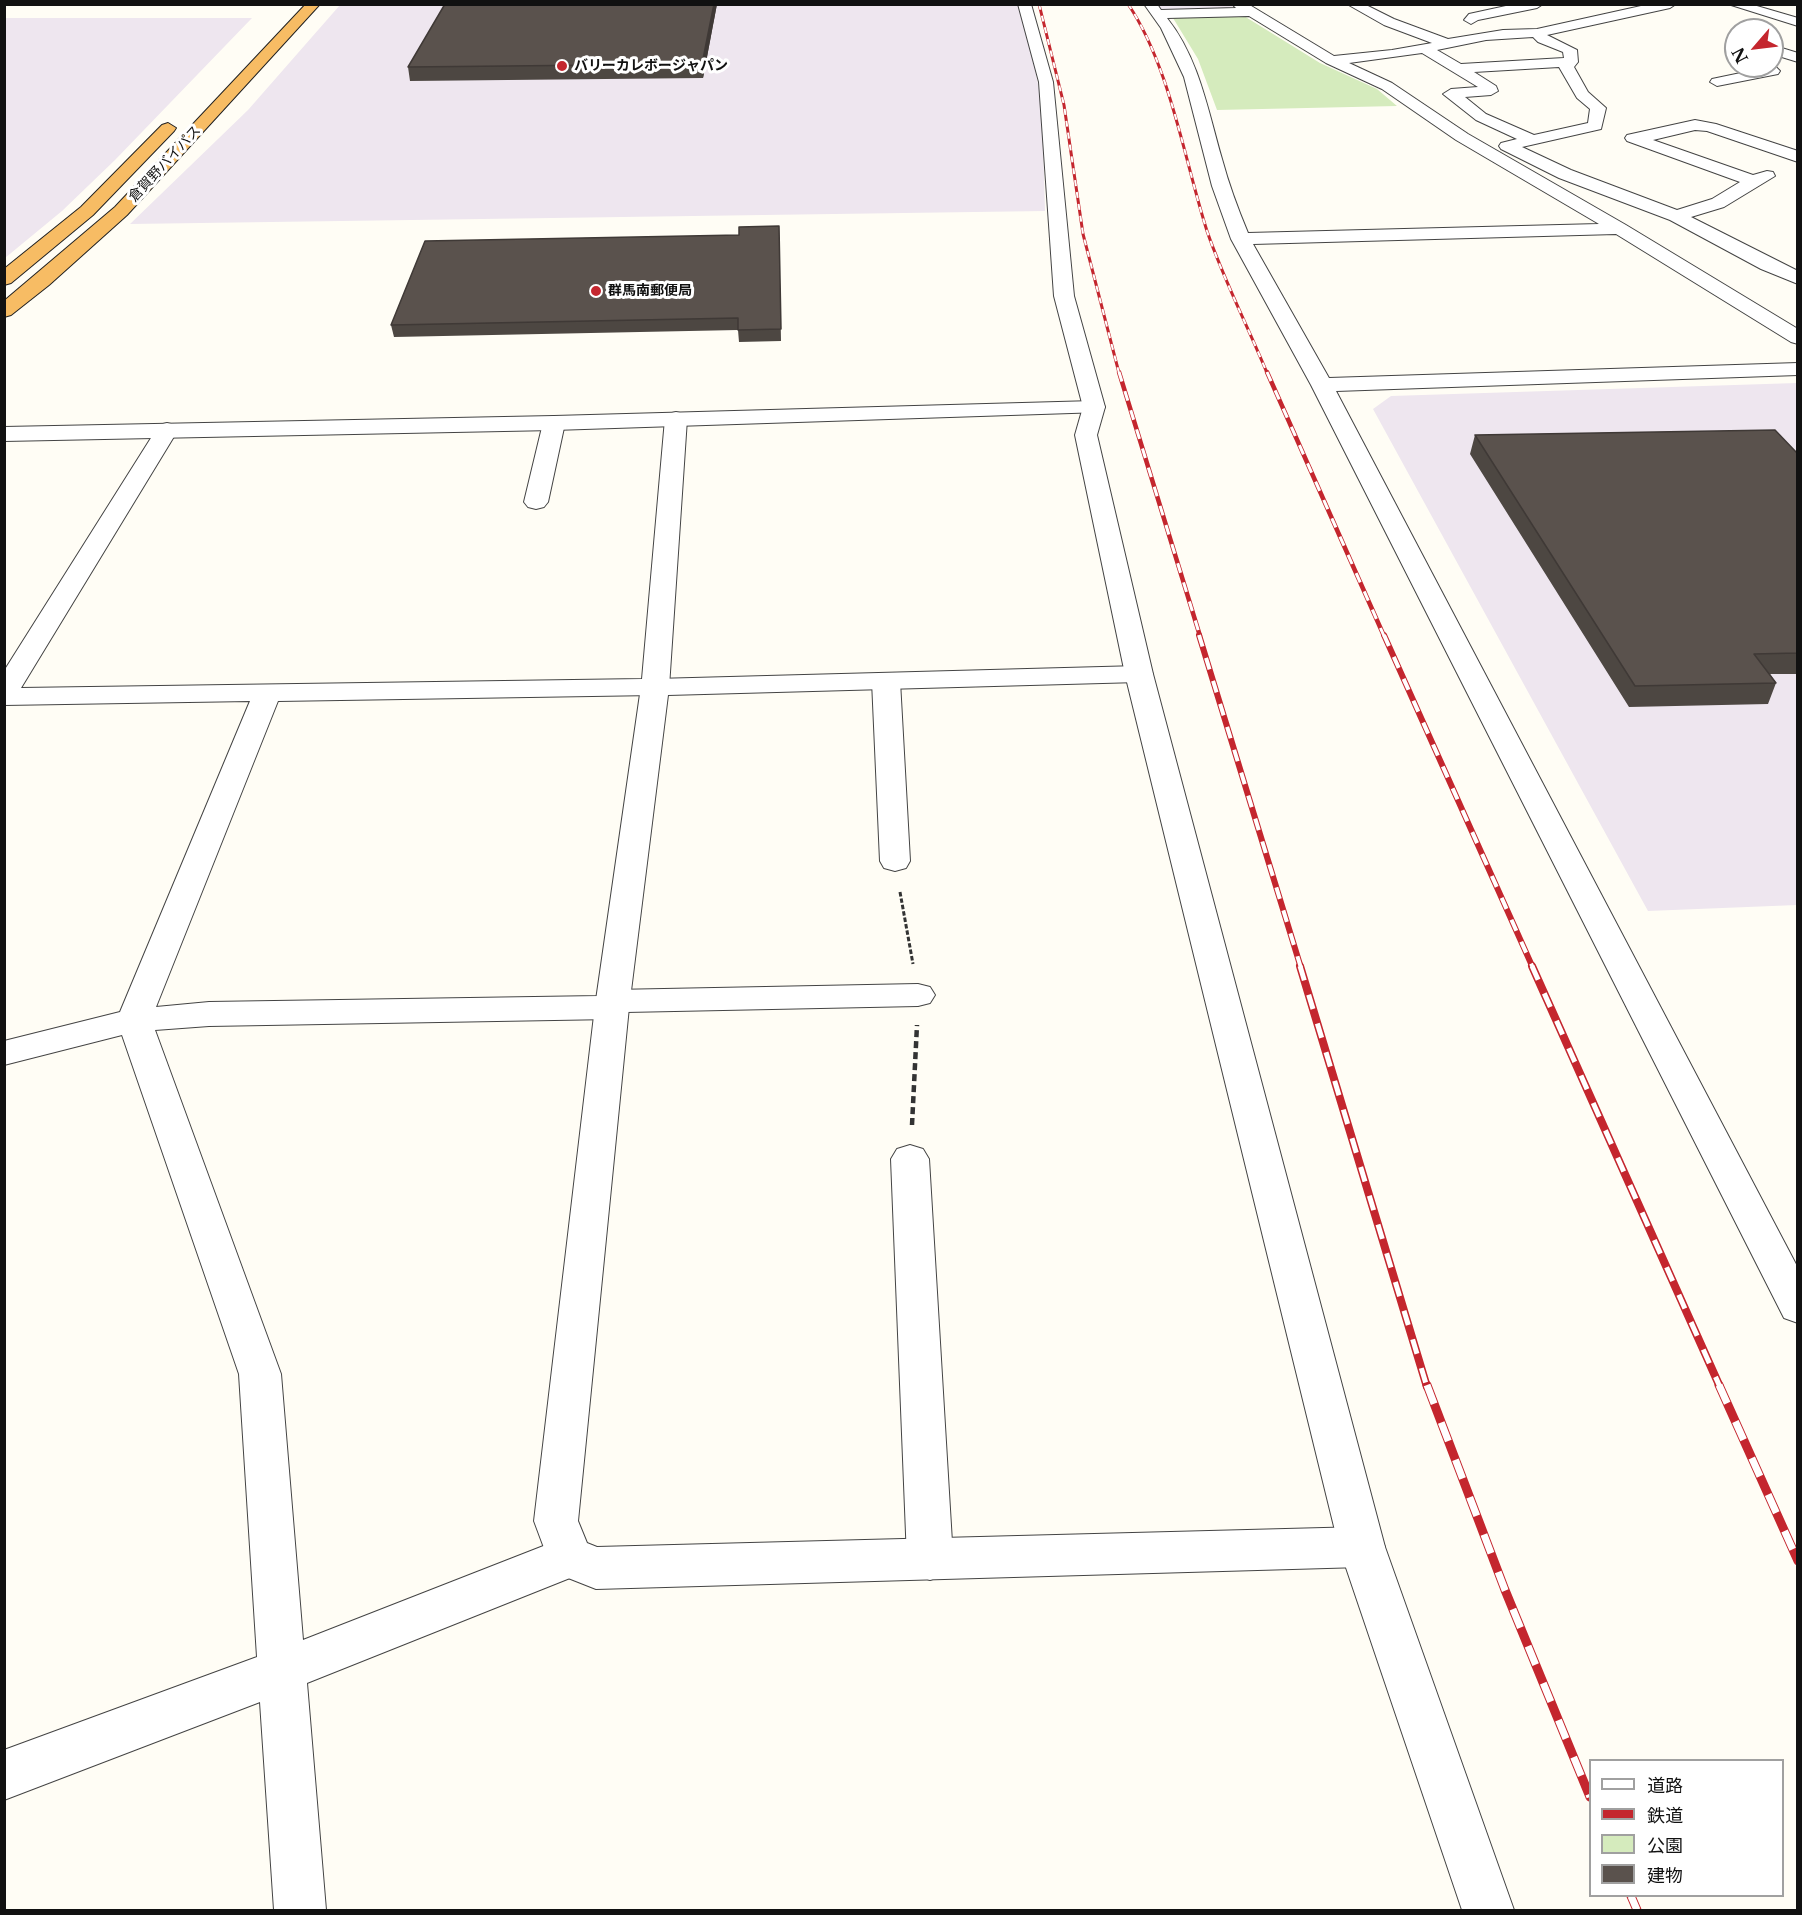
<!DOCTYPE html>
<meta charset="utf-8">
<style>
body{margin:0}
#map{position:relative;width:1802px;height:1915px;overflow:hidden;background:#fffdf5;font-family:"Libre Baskerville","Noto Sans JP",serif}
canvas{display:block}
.frame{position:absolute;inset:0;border:6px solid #111;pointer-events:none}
.legend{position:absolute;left:1589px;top:1759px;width:195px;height:138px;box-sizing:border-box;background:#fff;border:2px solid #a0a0a0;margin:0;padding:8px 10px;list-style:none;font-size:18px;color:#111}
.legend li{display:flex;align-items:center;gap:12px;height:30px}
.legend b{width:30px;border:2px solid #a0a0a0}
.north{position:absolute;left:1724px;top:18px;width:60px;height:60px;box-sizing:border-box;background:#fff;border:2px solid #a0a0a0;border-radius:50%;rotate:242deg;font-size:16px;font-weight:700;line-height:24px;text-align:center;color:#111}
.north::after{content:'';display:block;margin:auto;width:21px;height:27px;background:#c4262e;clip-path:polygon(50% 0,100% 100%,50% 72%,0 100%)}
</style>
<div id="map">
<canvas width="1802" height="1915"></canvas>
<div class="frame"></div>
<ul class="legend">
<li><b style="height:8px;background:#fff"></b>道路</li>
<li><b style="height:8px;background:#c4262e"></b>鉄道</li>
<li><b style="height:16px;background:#d5ebbd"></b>公園</li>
<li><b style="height:16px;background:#5a524d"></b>建物</li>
</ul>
<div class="north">N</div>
</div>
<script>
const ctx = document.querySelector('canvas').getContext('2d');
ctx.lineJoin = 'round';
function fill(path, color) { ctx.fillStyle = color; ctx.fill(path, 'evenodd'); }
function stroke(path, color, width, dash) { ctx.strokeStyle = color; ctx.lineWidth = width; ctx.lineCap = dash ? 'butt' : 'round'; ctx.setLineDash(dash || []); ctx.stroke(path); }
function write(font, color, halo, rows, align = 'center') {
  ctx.font = font + ' "Libre Baskerville","Noto Sans JP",serif'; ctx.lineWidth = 6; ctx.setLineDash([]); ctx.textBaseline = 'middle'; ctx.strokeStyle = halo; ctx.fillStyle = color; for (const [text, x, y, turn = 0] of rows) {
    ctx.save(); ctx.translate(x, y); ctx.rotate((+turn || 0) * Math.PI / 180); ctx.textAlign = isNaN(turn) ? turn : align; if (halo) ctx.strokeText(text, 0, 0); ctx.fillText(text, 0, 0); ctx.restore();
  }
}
fill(new Path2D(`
 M1229,4l4,3 -4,2 -61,1 -8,-1 -4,-4z
 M340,5h679l7,21 16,77 3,108 -915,13 118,-114z
 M5,18h247l-137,142 -53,51 -57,47z
 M1797,383v522l-149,6 -275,-502 18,-13z`), '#eee6ef');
fill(new Path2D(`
 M1232,15l12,1 76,47 57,26 20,17 -180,4 -19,-51 -25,-41z`), '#d5ebbd');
const minor = new Path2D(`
 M1018,4h13l22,78 21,214 31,111 -8,28 56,239 232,873 129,363h-52l-123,-363 -214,-873 -50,-239 8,-28 -29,-111 -15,-214z
 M1144,4h13l4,6 75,-2 -4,-4h16l86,52 58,-6 40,-7 -48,-18 -37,-21h17l30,15 54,20 55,-9 34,-1 113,-25h26l-6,4 -123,27 30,15 1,12 -4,5 14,25 18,16 -5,21 -79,18 49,23 106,40 35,-11 28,-17 -113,-41 -2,-3 2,-3 68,-15 21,4 82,27v11l-91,-31 -12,-1 -42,10 100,35 14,-4 6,1 2,4 -51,31 -33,10 107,54v13l-37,-15 -91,-49 -111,-42 -58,-29 -2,-3 2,-3 16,-4 -41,-19 -33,-26 8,-5 27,-2 -56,-34 -73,10 43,20 76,51 158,91 172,104v15l-7,-2 -175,-108 -363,10 76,134 469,-15v12l-462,16 462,877v55l-14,-5 -473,-933 -80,-146 -19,-53 -28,-109 -23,-49zM1249,16l77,47 56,26 74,51 143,84 -351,9c-10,-24 -19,-48 -26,-74 -14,-48 -23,-101 -55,-141zM1533,37l5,5 25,10 1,6 -103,6 -24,-14 49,-10zM1559,67l18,31 13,11 -2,14 -54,12 -48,-21 -21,-17 26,-2 7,-4 -2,-5 -22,-14z
 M1515,4h28l-6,4 -59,12 -7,4 -7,-4 5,-6z
 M1728,4h22l48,14v8z
 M1772,45l26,8v9l-26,-8z
 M1772,63l8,8 -2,3 -61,12 -7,-4 2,-3 43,-9 -2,-4h19z
 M676,412l8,2 3,5 -18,268 -4,6 -10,2 -377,6 -122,306 53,-5 390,-6 2,-3 12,-3 305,-6 12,3 5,8 -5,8 -12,3 -292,6 -2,3 -12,4 -403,7 -54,4 126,344 22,266 266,-104 16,6 7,15 -7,15 -278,111 19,227h-52l-14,-208 -256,98v-50l253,-93 -18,-283 -117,-339 -118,30v-24l116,-29 130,-311 -246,4v-34l152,-241 3,-5 8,-2 8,2 3,5 -157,258 621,-9 23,-260 3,-5z
 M554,416l8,2 3,5 -17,79 -4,5 -8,2 -8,-2 -4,-5 19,-79 3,-5z
 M886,673l10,2 4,6 10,180 -4,7 -11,3 -11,-3 -4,-7 -8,-180 4,-6z
 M910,1145l13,4 6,10 24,400 -7,15 -16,6 -16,-6 -7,-15 -16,-400 6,-10z`);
const tertiary = new Path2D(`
 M1094,401l8,1 3,5 -3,5 -548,18 -550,11v-14l550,-11z
 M1139,666l10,2 4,6 -4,6 -10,2 -471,13 -39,312 -51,514 9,22 10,4 765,-20 16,6 7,14 -7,14 -16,6 -766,22 -43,-17 -19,-51 61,-514 46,-320 4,-6 10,-2z`);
const trunk = new Path2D(`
 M306,4h14l-193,211 -78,70 -38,30 -7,2v-16l111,-94z
 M168,123l8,5 -2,3 -81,84 -82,68 -7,2v-16l77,-62 81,-82z`);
stroke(minor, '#444', 2);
stroke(tertiary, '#444', 2);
stroke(trunk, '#222', 2);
stroke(new Path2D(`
 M900,892l13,72`), '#333', 3, [4.5, 2]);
stroke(new Path2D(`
 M912,1125l5,-100`), '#333', 4.5, [7, 4]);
fill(minor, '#fff');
fill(tertiary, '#fff');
fill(trunk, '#f7bc64');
const railFar4 = new Path2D(`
 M1039,4l25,101 19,129 36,139
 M1128,4c42,62 56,155 79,227 16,47 41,96 60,142`);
const railFar3 = new Path2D(`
 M1119,372l81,264
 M1267,372l117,264`);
const railFar2 = new Path2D(`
 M1199,635l102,333
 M1384,635l149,333`);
const railFar1 = new Path2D(`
 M1300,966l127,421
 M1532,966l188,421`);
const rail = new Path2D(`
 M1427,1385l78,205 85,207
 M1719,1385l79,176
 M1631,1896l6,14`);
stroke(railFar4, '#c4262e', 3);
stroke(railFar3, '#c4262e', 4.5);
stroke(railFar2, '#c4262e', 6);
stroke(railFar1, '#c4262e', 8);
stroke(rail, '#c4262e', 9);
stroke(railFar4, '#fff', 2, [6]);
stroke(railFar3, '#fff', 3, [10]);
stroke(railFar2, '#fff', 4, [12]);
stroke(railFar1, '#fff', 5, [15]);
stroke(rail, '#fff', 7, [20]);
fill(new Path2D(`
 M717,4l-14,74 -293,3 -2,-14z
 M779,226l2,115 -42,1 -1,-12 -344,7 -3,-12 348,-90z
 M1475,435l322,18v221h-27l6,9 -8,21 -139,3 -159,-253z`), '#4d4742');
fill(new Path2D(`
 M714,4h3l-14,74 -1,-14z`), '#3f3936');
const building = new Path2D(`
 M445,4h269l-12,60 -294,3z
 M779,226l2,103 -43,1v-12l-347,7 34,-84 314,-6v-8z
 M1775,430l22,23v200l-43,1 22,29 -141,3 -160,-251z`);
fill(building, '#5a524d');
stroke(building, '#3f3936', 1.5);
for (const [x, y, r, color] of [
 [562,66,6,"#c4262e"],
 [596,291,6,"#c4262e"]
]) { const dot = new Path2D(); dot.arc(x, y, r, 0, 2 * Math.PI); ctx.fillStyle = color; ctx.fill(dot); stroke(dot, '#fff', 2); }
write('bold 14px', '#111', '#fff', [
 ["バリーカレボージャパン",574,66],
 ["群馬南郵便局",608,291]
], 'left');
write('14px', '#111', '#fff', [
 ["倉賀野バイパス",165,164,-47]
]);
</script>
